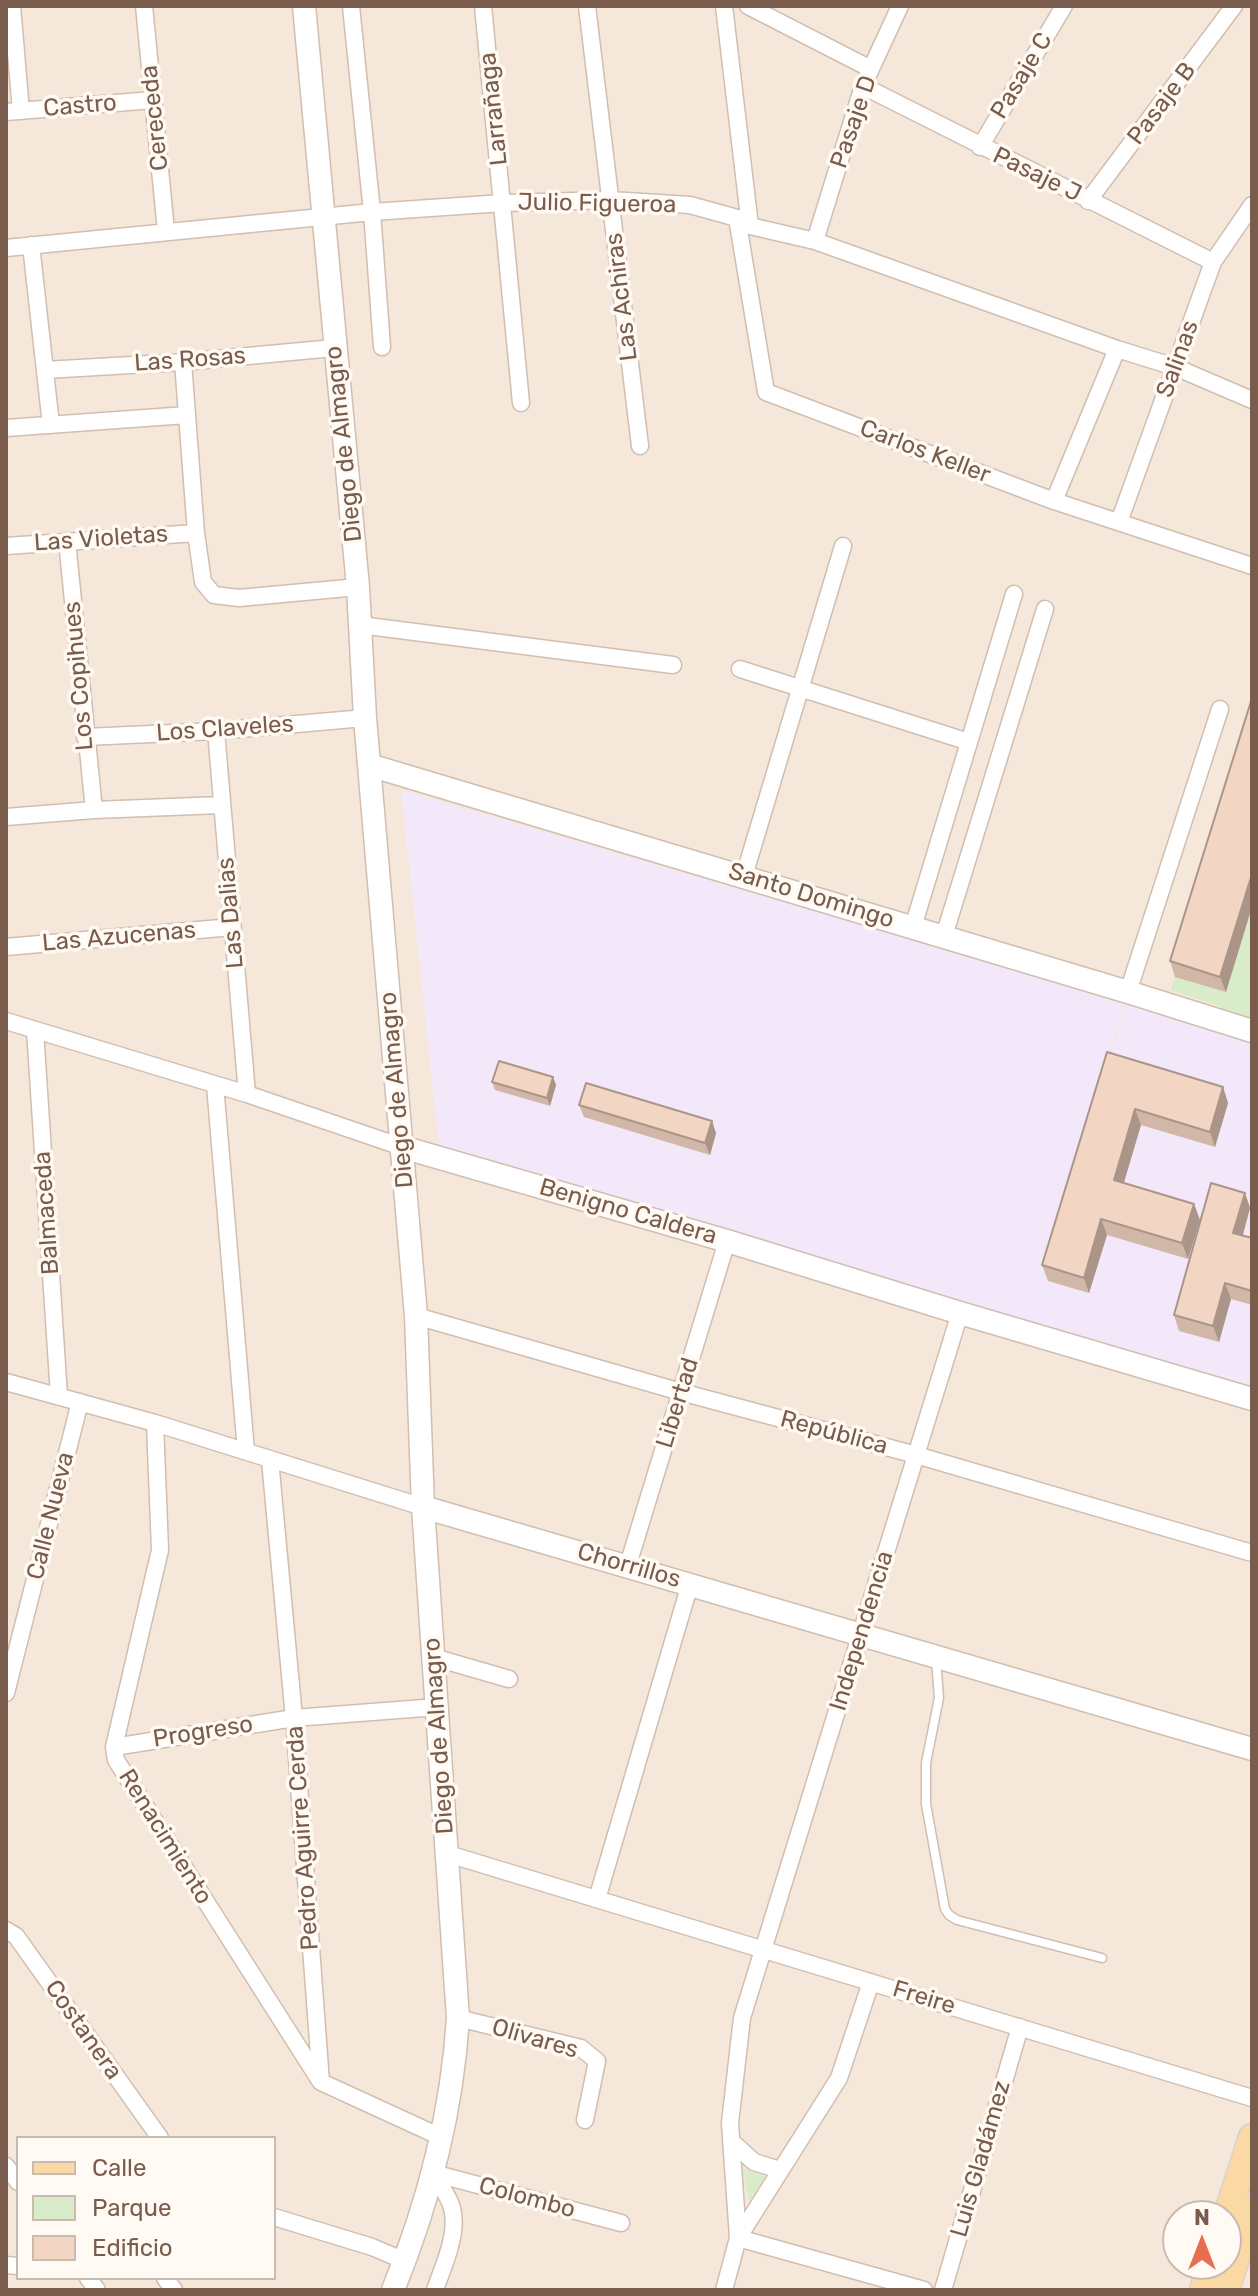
<!DOCTYPE html>
<meta charset="utf-8">
<style>
body{margin:0}
#map{position:relative;width:1258px;height:2296px;overflow:hidden;background:#fdf6ec;font-family:Rubik,sans-serif}
canvas{display:block}
.frame{position:absolute;inset:0;border:8px solid #7a5c4d;pointer-events:none}
.legend{position:absolute;left:16px;top:2136px;width:260px;height:144px;box-sizing:border-box;background:#fffaf3;border:2px solid #cabbb1;margin:0;padding:10px 14px;list-style:none;font-size:24px;color:#7a5c4d}
.legend li{display:flex;align-items:center;gap:16px;height:40px}
.legend b{width:40px;border:2px solid #cabbb1}
.north{position:absolute;left:1162px;top:2200px;width:80px;height:80px;box-sizing:border-box;background:#fffaf3;border:2px solid #cabbb1;border-radius:50%;rotate:0deg;font-size:22px;font-weight:700;line-height:32px;text-align:center;color:#7a5c4d}
.north::after{content:'';display:block;margin:auto;width:28px;height:36px;background:#e76f51;clip-path:polygon(50% 0,100% 100%,50% 72%,0 100%)}
</style>
<div id="map">
<canvas width="1258" height="2296"></canvas>
<div class="frame"></div>
<ul class="legend">
<li><b style="height:10px;background:#fbd9a5"></b>Calle</li>
<li><b style="height:22px;background:#d8ecc9"></b>Parque</li>
<li><b style="height:22px;background:#f3d5c3"></b>Edificio</li>
</ul>
<div class="north">N</div>
</div>
<script>
const ctx = document.querySelector('canvas').getContext('2d');
ctx.lineJoin = 'round';
function fill(path, color) { ctx.fillStyle = color; ctx.fill(path, 'evenodd'); }
function stroke(path, color, width, dash) { ctx.strokeStyle = color; ctx.lineWidth = width; ctx.lineCap = dash ? 'butt' : 'round'; ctx.setLineDash(dash || []); ctx.stroke(path); }
function write(font, color, halo, rows, align = 'center') {
  ctx.font = font + ' Rubik,sans-serif'; ctx.lineWidth = 7; ctx.setLineDash([]); ctx.textBaseline = 'middle'; ctx.strokeStyle = halo; ctx.fillStyle = color; for (const [text, x, y, turn = 0] of rows) {
    ctx.save(); ctx.translate(x, y); ctx.rotate((+turn || 0) * Math.PI / 180); ctx.textAlign = isNaN(turn) ? turn : align; if (halo) ctx.strokeText(text, 0, 0); ctx.fillText(text, 0, 0); ctx.restore();
  }
}
fill(new Path2D(`
 M6,6h1246v2284h-1246zM18,2138h256v140h-256zM1178,2216h48v48h-48z`), '#f5e8da');
fill(new Path2D(`
 M401,790l724,212 -47,161 49,-161 125,40v355l-813,-251z`), '#f3e8fa');
fill(new Path2D(`
 M1252,732v297l-34,-11 3,-11 -50,-17z
 M742,2168l23,9 -16,24z`), '#d8ecc9');
const service = new Path2D(`
 M936,1660l3,38 -13,65v41l19,105 4,6 8,5 145,38`);
const minor = new Path2D(`
 M12,6l9,105
 M144,6l22,225
 M351,6l21,206 10,135
 M483,6l38,397
 M587,6l53,440
 M724,6l26,220
 M748,6l123,63
 M863,86l350,176
 M6,112l147,-12
 M980,147l84,-141
 M1088,201l146,-195
 M737,218l29,174 288,109 198,65
 M815,241l48,-155 37,-80
 M31,245l20,180
 M6,248l366,-36 131,-9 107,-3 80,5 47,13 13,8 65,15 302,108 58,18 77,33
 M183,362l13,171 7,49 11,13 25,3 119,-11
 M45,370l138,-8 151,-14
 M6,428l181,-13
 M1054,501l63,-152
 M1119,522l94,-260 39,-57
 M67,541l27,269
 M6,546l190,-13
 M360,625l313,40
 M740,669l229,73
 M216,731l31,363
 M85,737l131,-6 149,-13
 M6,817l88,-7 127,-5
 M744,876l99,-330
 M913,927l101,-333
 M944,936l101,-327
 M6,947l226,-20
 M1128,992l92,-283
 M6,1021l241,73 155,53
 M35,1030l24,366
 M215,1085l31,366
 M416,1316l265,76 235,63 336,98
 M6,1382l149,41 268,84
 M155,1423l5,127 -46,197 2,13 204,321
 M270,1460l24,258 27,364 122,56
 M628,1565l99,-324
 M433,1657l76,22
 M6,1693l74,-291
 M114,1747l180,-29 143,-11
 M448,1854l804,244
 M597,1899l93,-315
 M6,1930l10,6 144,202
 M458,2018l123,30 16,13 -12,59
 M731,2141l23,21 26,8
 M6,2166l12,16
 M433,2173l188,50
 M433,2173c6,11 16,23 19,35 7,26 -9,58 -17,82
 M274,2217l98,30 33,14
 M738,2238l-8,-115 12,-105 218,-705
 M738,2238l186,52
 M6,2265l12,1
 M88,2278l9,12
 M165,2278l9,12
 M724,2290l14,-52 101,-160 32,-96
 M943,2290l77,-263`);
const tertiary = new Path2D(`
 M304,6l54,581 7,131 51,598 7,191 35,511c-6,95 -29,184 -65,272
 M369,765l759,227 124,39
 M402,1147l325,94 233,72 292,86
 M423,1507l829,242`);
const primary = new Path2D(`
 M1226,2218l26,-81
 M1203,2290l8,-26
 M1226,2290l26,-82`);
stroke(service, '#d1beb0', 11);
stroke(minor, '#d1beb0', 19);
stroke(tertiary, '#d1beb0', 25);
stroke(primary, '#dad1cd', 29);
stroke(service, '#fff', 8);
stroke(minor, '#fff', 16);
stroke(tertiary, '#fff', 22);
stroke(primary, '#fbd9a5', 26);
fill(new Path2D(`
 M1252,698l-26,294 -51,-15 -5,-16z
 M1107,1052l116,35 5,16 -13,44 -74,-22 -18,58 71,21 6,16 -12,39 -81,-24 -18,58 -41,-12 -6,-16z
 M553,1077l3,8 -6,21 -55,-16 -3,-8z
 M579,1105l137,28 -6,22 -126,-38z
 M1245,1193l5,15 -7,28 9,2v67l-21,-6 -12,43 -40,-11 -5,-16z`), '#d1b7a8');
fill(new Path2D(`
 M1252,874v33l-26,85 -6,-15z
 M553,1077l3,8 -6,21 -3,-8z
 M1223,1087l5,16 -13,44 -5,-15z
 M1135,1109l6,16 -21,71 -6,-16z
 M712,1121l4,12 -6,22 -5,-12z
 M1245,1193l5,15 -11,40 -6,-15z
 M1194,1204l6,16 -12,39 -6,-16z
 M1101,1219l6,16 -18,58 -5,-15z
 M1225,1283l6,16 -12,43 -6,-16z`), '#aa9588');
const building = new Path2D(`
 M1252,698v176l-32,103 -50,-16z
 M1107,1052l116,35 -13,45 -75,-23 -21,71 80,24 -12,39 -81,-24 -17,59 -42,-13z
 M499,1061l54,16 -6,21 -55,-16z
 M586,1083l126,38 -7,22 -126,-38z
 M1211,1183l34,10 -12,40 19,5v53l-27,-8 -12,43 -39,-11z`);
fill(building, '#f3d5c3');
stroke(building, '#aa9588', 2);
write('24px', '#7a5c4d', '#fffaf3', [
 ["Pasaje C",1022,76,-59],
 ["Pasaje B",1162,104,-53],
 ["Castro",80,106,-5],
 ["Larrañaga",494,109,-96],
 ["Cereceda",155,118,-96],
 ["Pasaje D",854,122,-71],
 ["Pasaje J",1037,175,26],
 ["Julio Figueroa",597,204,1],
 ["Las Achiras",622,297,-97],
 ["Salinas",1178,359,-70],
 ["Las Rosas",190,360,-4],
 ["Diego de Almagro",344,444,-96],
 ["Carlos Keller",925,452,21],
 ["Las Violetas",101,539,-4],
 ["Los Copihues",79,676,-95],
 ["Los Claveles",225,729,-4],
 ["Santo Domingo",811,896,17],
 ["Las Dalias",231,913,-95],
 ["Las Azucenas",119,937,-5],
 ["Diego de Almagro",397,1090,-95],
 ["Benigno Caldera",628,1212,16],
 ["Balmaceda",47,1213,-94],
 ["Libertad",678,1403,-73],
 ["República",834,1433,15],
 ["Calle Nueva",51,1516,-76],
 ["Chorrillos",629,1566,16],
 ["Independencia",862,1631,-73],
 ["Progreso",203,1732,-9],
 ["Diego de Almagro",439,1736,-94],
 ["Renacimiento",165,1837,58],
 ["Pedro Aguirre Cerda",303,1838,-94],
 ["Freire",924,1998,17],
 ["Costanera",83,2030,55],
 ["Olivares",535,2039,16],
 ["Luis Gladámez",981,2159,-74],
 ["Colombo",527,2198,15]
]);
</script>
